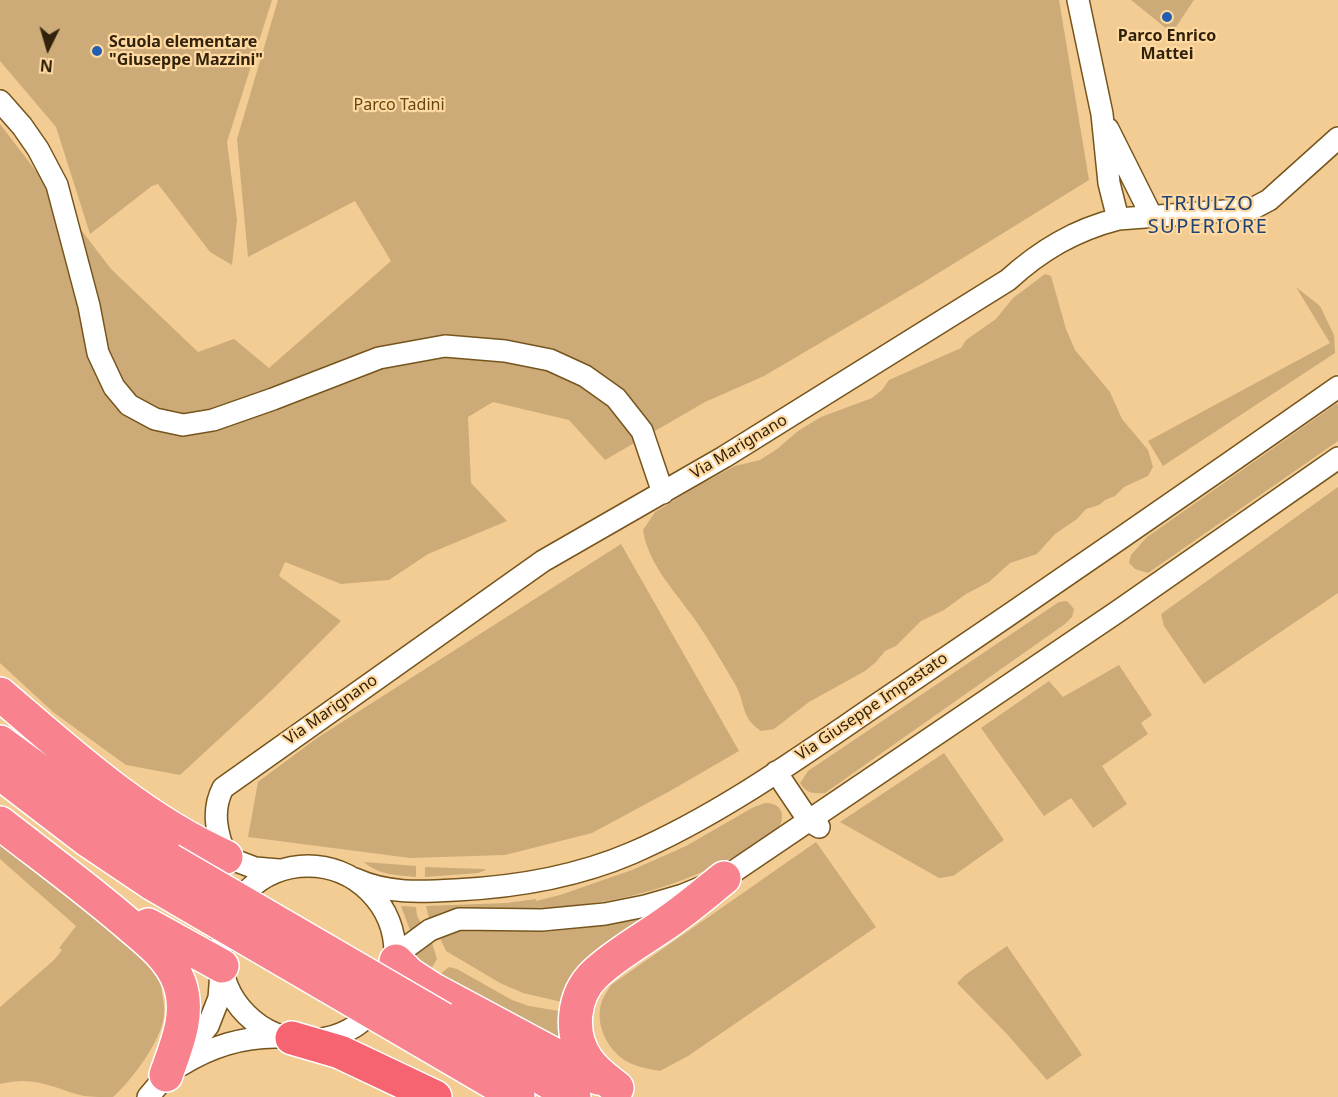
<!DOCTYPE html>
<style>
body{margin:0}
#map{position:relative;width:1338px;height:1097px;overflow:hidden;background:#f2cc93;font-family:"Noto Sans",sans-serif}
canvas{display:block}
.north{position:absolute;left:18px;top:18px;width:60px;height:60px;-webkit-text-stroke:4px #ffd9a0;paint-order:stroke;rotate:185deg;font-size:16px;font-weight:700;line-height:24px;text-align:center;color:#30220b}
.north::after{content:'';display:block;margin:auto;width:21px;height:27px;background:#30220b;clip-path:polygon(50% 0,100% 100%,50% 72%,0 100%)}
</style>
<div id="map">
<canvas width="1338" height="1097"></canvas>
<div class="north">N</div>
</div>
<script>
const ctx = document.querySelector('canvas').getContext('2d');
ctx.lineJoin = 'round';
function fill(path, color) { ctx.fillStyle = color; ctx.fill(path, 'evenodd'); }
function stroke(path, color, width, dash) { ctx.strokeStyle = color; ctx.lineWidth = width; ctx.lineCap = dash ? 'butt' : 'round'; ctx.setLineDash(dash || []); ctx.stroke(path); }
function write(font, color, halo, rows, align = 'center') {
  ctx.font = font + ' "Noto Sans",sans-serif'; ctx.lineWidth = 4.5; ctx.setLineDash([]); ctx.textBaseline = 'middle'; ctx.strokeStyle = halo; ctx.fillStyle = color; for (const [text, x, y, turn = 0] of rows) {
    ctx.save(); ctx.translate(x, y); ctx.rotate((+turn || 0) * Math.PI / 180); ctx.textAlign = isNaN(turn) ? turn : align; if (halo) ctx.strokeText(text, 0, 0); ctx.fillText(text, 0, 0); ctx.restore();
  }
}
fill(new Path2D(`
 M0,0h272l-45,142 10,78 -5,45 -22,-13 -52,-68 -6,2 -62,48 -34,-107 -56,-66z
 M278,0h781l30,180 -165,102 -160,94 -59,26 -100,58 -36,-40 -76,-18 -25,15 3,66 36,38 -79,33 -39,26 -48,4 -56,-22 -6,14 62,45 -71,71 -90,83 -54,-10 -73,-53 -53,-49v-539l111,145 87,83 36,-13 35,29 122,-107 -36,-60 -107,56 -11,-118z
 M1131,0h63l-22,33z
 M1045,274l6,2 15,53 9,21 35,42 12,27 26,31 5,17 -5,9 -24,11 -9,9 -10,4 -6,5 -13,4 -9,10 -22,15 -18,20 -27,9 -21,19 -23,12 -22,16 -23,11 -25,25 -11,5 -9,11 -11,9 -56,31 -35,27 -13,2c-21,-14 -15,-28 -26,-47 -13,-22 -27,-46 -42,-67 -19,-27 -45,-53 -50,-87l12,-18 46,-28 34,-18 25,-6 17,-11 21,-18 23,-14 51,-19 10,-8 7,-10 72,-32 5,-8 30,-21 17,-21z
 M1296,287l24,19 14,29 1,18 -172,113 -15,-25 182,-98z
 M1336,404h2v37l-190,132 -13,-4 -6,-6 2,-8 16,-18z
 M1338,487v106l-134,91 -40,-58 -3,-12z
 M621,544l118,207 -69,40 -78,42 -87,22 -95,3 -162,-21 10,-55 59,-44z
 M1067,601l7,8 -2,8 -7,7 -240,169c-12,1 -19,0 -25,-10l8,-12 239,-161 12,-8z
 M1119,665l33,50 -11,8 7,11 -46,32 25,38 -34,24 -22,-30 -27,18 -63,-88 68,-47 14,16z
 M944,753l60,87 -51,36 -14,2 -99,-56z
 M765,803c6,0 13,1 16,8 2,5 1,12 -3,17 -16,18 -77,46 -101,54 -46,17 -92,24 -140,26l2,2 -78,-2 -32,11 -3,-13 80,-3 30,-4v2l24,-6 72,-25 54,-24 66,-38z
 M0,834l62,52 100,90c-3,12 3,24 2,37 0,25 -33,68 -51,84 -9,0 -20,0 -29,-1 -32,-8 -48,-21 -84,-12v-77l54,-47 8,-10 -3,-2 17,-22 -76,-67z
 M816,842l60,85 -188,129 -28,15c-9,-2 -19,-3 -28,-7 -22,-9 -39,-39 -30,-63 2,-5 6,-11 9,-16z
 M364,862l52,4v11c-19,-2 -38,-2 -52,-15z
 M425,867l58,2 3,1 -8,3 -53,4z
 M401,906l15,1 1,9 4,7 -11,7z
 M652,915l-86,88 -43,-10 -23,-10 -54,-32 -6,-13 16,-7 13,-2 77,3 55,-6z
 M432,943l5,16 -7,12 -14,-16z
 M1007,946l75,109 -35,25 -41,-47 -49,-50 8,-8z
 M449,967l8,2 55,31 17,6 36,6 3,32 -130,-68z`), '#ccab79');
const minor = new Path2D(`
 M1078,0l24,114 7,69 9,36
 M0,101l22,25 16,23 19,36 32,121 9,47 16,34 15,18 26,14 28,6 30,-5 60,-21 106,-41 66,-12 60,5 45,9 35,16 31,22 26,33 21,62
 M1108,129l43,86
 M776,772l33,49 10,6
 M221 953a87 87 0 1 1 174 0a87 87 0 1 1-174 0Z
 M279,870l-24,-2 -29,-11c-9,-23 -15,-46 -3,-69l320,-227 181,-104 284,-177c33,-30 67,-50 110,-61l134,-10 17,-9 69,-62
 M355,879c33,15 66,13 101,11 61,-3 120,-13 176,-37 97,-42 184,-108 271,-166 146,-99 291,-199 435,-300
 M396,955l34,-25 29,-11 83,1 63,-6 40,-8 38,-11 41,-17 393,-266 221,-154
 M181,1065c29,-18 64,-29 99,-28
 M148,1097l60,-71 11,-28 2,-26`);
const trunk = new Path2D(`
 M0,694c70,60 141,125 226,163
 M0,742l114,83 56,35
 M0,773l86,66 67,45
 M0,823c41,32 82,62 122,96 21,18 47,36 57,63 12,32 -3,64 -13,93
 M148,925l74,41
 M396,961l13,13 23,15 166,89
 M443,1019l131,78
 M429,1045l89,52
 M617,1088c-10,-8 -22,-16 -30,-28 -18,-26 -15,-65 9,-87 18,-17 42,-31 63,-45 23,-15 44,-33 65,-50`);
const motorway = new Path2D(`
 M292,1038l48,14 95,45`);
stroke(minor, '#76551d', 24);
stroke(trunk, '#fff', 36);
stroke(motorway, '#fff', 36);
stroke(minor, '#fff', 21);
stroke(trunk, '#f8828e', 33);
stroke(motorway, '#f66371', 33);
const trunkBridge = new Path2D(`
 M170,860l273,159
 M153,884l276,161`);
stroke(trunkBridge, '#fff', 36, []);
stroke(trunkBridge, '#f8828e', 33);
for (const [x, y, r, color] of [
 [1167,17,6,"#235fb0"],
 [97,51,6,"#235fb0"]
]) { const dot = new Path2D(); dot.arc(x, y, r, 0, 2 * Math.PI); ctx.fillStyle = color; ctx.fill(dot); stroke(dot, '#ffd9a0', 2); }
write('bold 16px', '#30220b', '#ffd9a0', [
 ["Parco Enrico",1167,36],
 ["Mattei",1167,54],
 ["Scuola elementare",109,42,"left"],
 ["\"Giuseppe Mazzini\"",109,60,"left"]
]);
write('16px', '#624613', '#ffd9a0', [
 ["Parco Tadini",399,105]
]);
write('16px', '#30220b', '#ffd9a0', [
 ["Via Marignano",739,447,-31],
 ["Via Giuseppe Impastato",872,707,-34],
 ["Via Marignano",331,710,-35]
]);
ctx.letterSpacing = '1.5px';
write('20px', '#1d4377', '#ffd9a0', [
 ["TRIULZO",1208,204],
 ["SUPERIORE",1208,227]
]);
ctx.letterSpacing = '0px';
</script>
